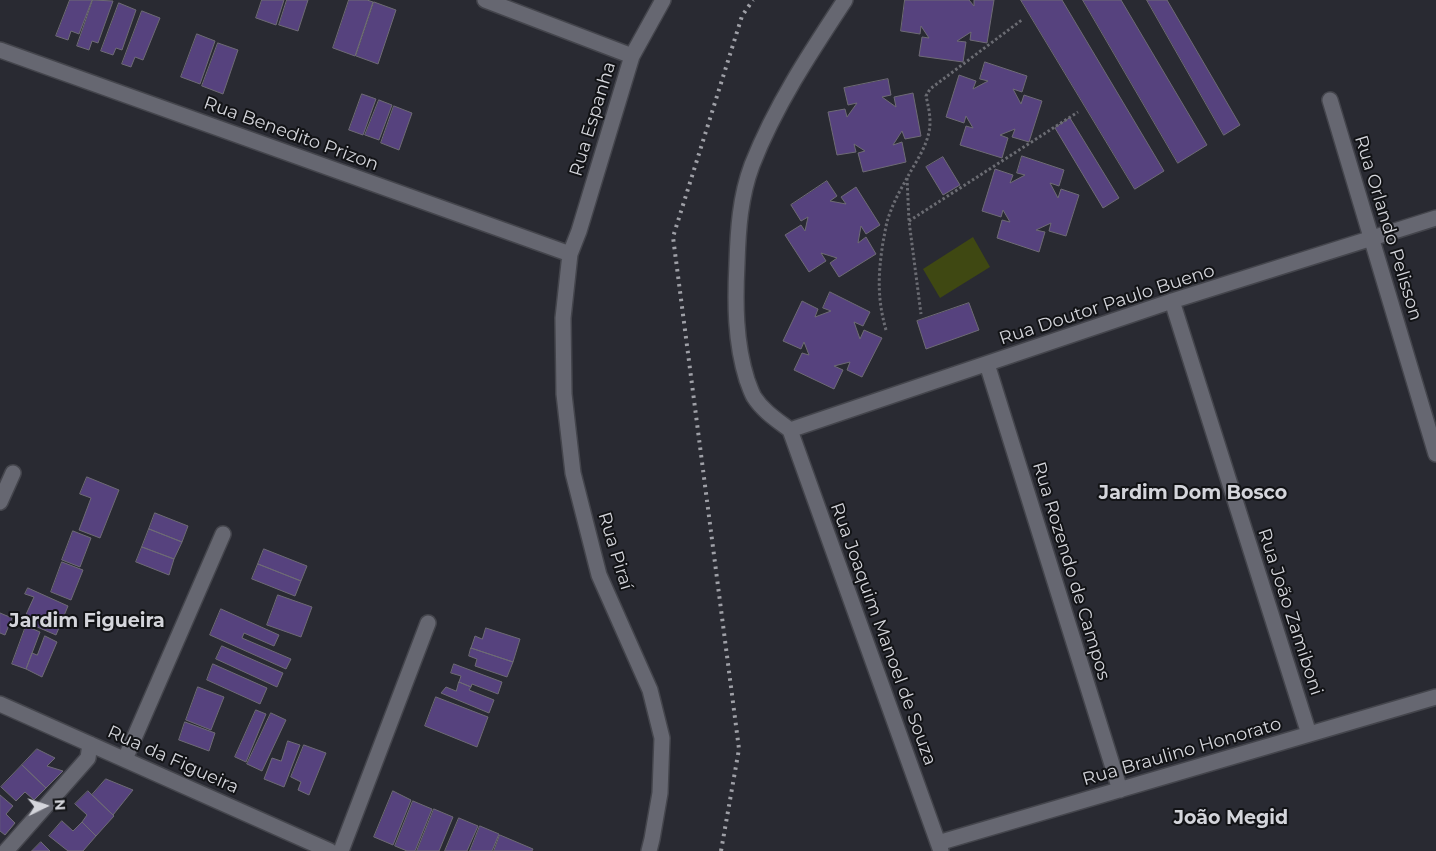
<!DOCTYPE html>
<meta charset="utf-8">
<style>
body{margin:0}
#map{position:relative;width:1436px;height:851px;overflow:hidden;background:#292a32;font-family:Montserrat,sans-serif}
canvas{display:block}
.north{position:absolute;left:20px;top:781px;width:50px;height:50px;-webkit-text-stroke:4px #121316;paint-order:stroke;rotate:86deg;font-size:14px;font-weight:700;line-height:20px;text-align:center;color:#d4d5db}
.north::after{content:'';display:block;margin:auto;width:18px;height:22px;background:#d4d5db;clip-path:polygon(50% 0,100% 100%,50% 72%,0 100%)}
</style>
<div id="map">
<canvas width="1436" height="851"></canvas>
<div class="north">N</div>
</div>
<script>
const ctx = document.querySelector('canvas').getContext('2d');
ctx.lineJoin = 'round';
function fill(path, color) { ctx.fillStyle = color; ctx.fill(path, 'evenodd'); }
function stroke(path, color, width, dash) { ctx.strokeStyle = color; ctx.lineWidth = width; ctx.lineCap = dash ? 'butt' : 'round'; ctx.setLineDash(dash || []); ctx.stroke(path); }
function write(font, color, halo, rows, align = 'center') {
  ctx.font = font + ' Montserrat,sans-serif'; ctx.lineWidth = 4; ctx.setLineDash([]); ctx.textBaseline = 'middle'; ctx.strokeStyle = halo; ctx.fillStyle = color; for (const [text, x, y, turn = 0] of rows) {
    ctx.save(); ctx.translate(x, y); ctx.rotate((+turn || 0) * Math.PI / 180); ctx.textAlign = isNaN(turn) ? turn : align; if (halo) ctx.strokeText(text, 0, 0); ctx.fillText(text, 0, 0); ctx.restore();
  }
}
fill(new Path2D(`
 M973,237l17,30 -50,31 -17,-29z`), '#3f4812');
const building = new Path2D(`
 M70,0h22l-13,34 -8,-3 -3,9 -12,-4z
 M93,0l20,1 -15,42 -6,-2 -3,9 -12,-4z
 M262,0h22l-8,25 -20,-7z
 M287,0h21l-10,31 -19,-6z
 M349,0h18l6,2 -18,54 -22,-8z
 M905,0h64l5,6v-6h20l-7,43 -17,-3 1,-8 -14,9 9,1 -3,20 -44,-6 3,-19 7,1 -8,-12 -1,8 -19,-3z
 M1021,0h41l102,171 -29,18z
 M1083,0h38l86,145 -29,18z
 M1147,0h20l73,125 -16,10z
 M374,2l22,8 -18,54 -22,-8z
 M119,3l17,7 -14,40 -6,-2 -3,7 -12,-4z
 M142,11l18,7 -17,42 -8,-3 -4,10 -9,-3z
 M197,34l18,7 -15,43 -19,-7z
 M218,43l20,7 -15,44 -21,-8z
 M985,62l42,14 -5,16 -9,-3 8,15 3,-9 18,6 -13,41 -17,-5 3,-8 -15,6 8,3 -6,20 -42,-13 6,-19 7,2 -7,-12 -2,7 -18,-6 13,-42 17,6 -3,8 15,-8 -8,-2z
 M888,79l3,16 -9,2 14,10 -2,-10 19,-4 8,43 -16,3 -3,-8 -9,14 9,-3 4,20 -43,10 -5,-19 7,-2 -11,-7 2,8 -19,3 -9,-43 17,-3 2,8 10,-14 -9,2 -4,-17z
 M362,94l14,5 -13,36 -14,-5z
 M379,100l13,5 -13,35 -14,-5z
 M394,106l18,7 -13,37 -18,-7z
 M1070,118l49,80 -16,10 -48,-80z
 M1022,156l42,14 -5,16 -9,-3 8,15 3,-9 18,6 -13,41 -17,-5 2,-8 -15,7 9,2 -6,20 -42,-14 5,-18 8,2 -7,-12 -2,7 -19,-6 13,-42 18,6 -3,8 15,-8 -8,-2z
 M943,157l17,28 -17,10 -17,-28z
 M827,181l10,15 -7,5 16,3 -5,-7 15,-10 24,38 -14,9 -5,-8 -3,17 8,-6 10,17 -37,23 -9,-14 7,-5 -16,-5 5,8 -17,11 -24,-37 16,-10 4,6 3,-14 -7,4 -10,-16z
 M830,292l40,20 -7,14 -9,-4 6,17 4,-9 18,8 -20,39 -15,-7 3,-8 -16,4 9,4 -9,19 -40,-19 8,-17 7,2 -5,-13 -3,7 -18,-8 19,-40 16,8 -3,8 16,-6 -8,-3z
 M969,303l10,27 -53,19 -9,-28z
 M87,477l32,13 -19,48 -21,-8 12,-32 -11,-4z
 M155,513l33,13 -6,16 -33,-13z
 M149,529l33,13 -8,17 -32,-12z
 M73,531l18,7 -11,29 -18,-7z
 M142,547l32,12 -5,16 -33,-13z
 M264,549l43,17 -6,15 -43,-17z
 M62,562l21,8 -12,30 -20,-8z
 M258,564l43,17 -6,15 -43,-17z
 M28,588l40,18 -12,29 -33,-14 11,-24 -9,-3z
 M278,595l34,12 -11,30 -34,-12z
 M221,609l58,26 -5,11 -30,-13 -2,5 49,21 -5,10 -76,-34z
 M0,613l12,5 -7,17 -5,-2z
 M26,626l14,6 -14,37 -14,-5z
 M486,628l34,11 -7,23 -42,-14 4,-12 7,3z
 M45,636l12,6 -15,35 -16,-8 6,-16 5,2z
 M222,646l61,27 -6,14 -61,-28z
 M471,648l42,14 -6,15 -32,-11 2,-7 -8,-3z
 M213,664l54,24 -7,16 -53,-24z
 M454,664l48,18 -4,12 -26,-10 -1,3 -12,-5 2,-6 -10,-3z
 M459,682l12,5 -2,3 25,10 -5,13 -48,-20 5,-6 10,4z
 M198,687l26,10 -13,33 -25,-10z
 M436,697l52,20 -11,30 -52,-21z
 M256,710l10,4 -20,48 -11,-5z
 M271,713l15,7 -24,51 -15,-7z
 M185,722l30,11 -6,18 -30,-11z
 M288,741l12,4 -16,42 -20,-8 8,-21 9,3z
 M304,745l22,8 -17,42 -11,-5 3,-8 -10,-5z
 M37,749l18,9 -8,8 16,5 -17,17 -24,-23z
 M22,765l24,23 -12,12 -9,-8 -9,9 -15,-14z
 M106,779l27,11 -20,25 -21,-20z
 M88,791l26,25 -18,20 -14,-14 5,-7 -12,-11z
 M393,791l18,9 -18,45 -19,-8z
 M0,795l13,11 -7,8 9,9 -10,12 -5,-4z
 M413,801l19,8 -17,42h-8l-12,-5z
 M434,809l19,8 -14,34h-22z
 M459,818l19,8 -11,25h-22z
 M62,821l11,10 9,-9 14,14 -13,15h-15l-19,-15z
 M480,826l19,8 -7,17h-22z
 M500,835l33,14 -1,2h-38z
 M41,842l9,9h-18z`);
fill(building, '#56427e');
stroke(building, '#6e6b75', 1);
const minor = new Path2D(`
 M485,0l147,56
 M0,50l570,204
 M1330,100l106,354
 M1172,301l137,433
 M987,364l133,426
 M790,430l382,-129 264,-83
 M790,430c-13,-10 -27,-19 -36,-33 -3,-5 -5,-12 -7,-17 -12,-38 -12,-78 -10,-117 1,-33 3,-66 15,-98 23,-59 58,-112 93,-165
 M790,430l151,421
 M0,502l13,-29
 M0,704l330,147
 M125,759l98,-225
 M938,843l498,-146
 M6,851l82,-93 2,-14
 M341,851l87,-228
 M649,851l3,-12 8,-46 2,-55 -12,-48 -51,-115 -26,-102 -9,-79 -1,-76 7,-64 9,-23 53,-175 31,-56`);
stroke(minor, '#44454c', 18);
stroke(new Path2D(`
 M907,178l2,43 12,93
 M909,221l169,-109
 M886,330c-9,-32 -8,-55 -3,-88 2,-9 3,-20 7,-29 4,-12 11,-24 17,-35 9,-17 23,-35 23,-56 0,-9 -2,-17 -4,-26l4,-7 93,-70`), '#6b6c73', 3, [2.5, 2.5]);
stroke(minor, '#666771', 15);
stroke(new Path2D(`
 M721,851l18,-102 -66,-512 69,-221 11,-16`), '#9fa0a7', 4, [2.5, 5]);
write('18px', '#d4d5db', '#121316', [
 ["Rua Espanha",593,119,-73],
 ["Rua Benedito Prizon",291,134,20],
 ["Rua Orlando Pelisson",1388,228,73],
 ["Rua Doutor Paulo Bueno",1107,305,-18],
 ["Rua Piraí",615,551,73],
 ["Rua Rozendo de Campos",1071,571,73],
 ["Rua João Zamiboni",1290,612,72],
 ["Rua Joaquim Manoel de Souza",883,634,70],
 ["Rua Braulino Honorato",1182,752,-16],
 ["Rua da Figueira",173,760,24]
]);
write('bold 19px', '#d4d5db', '#121316', [
 ["Jardim Dom Bosco",1193,493],
 ["Jardim Figueira",87,621],
 ["João Megid",1231,818]
]);
</script>
